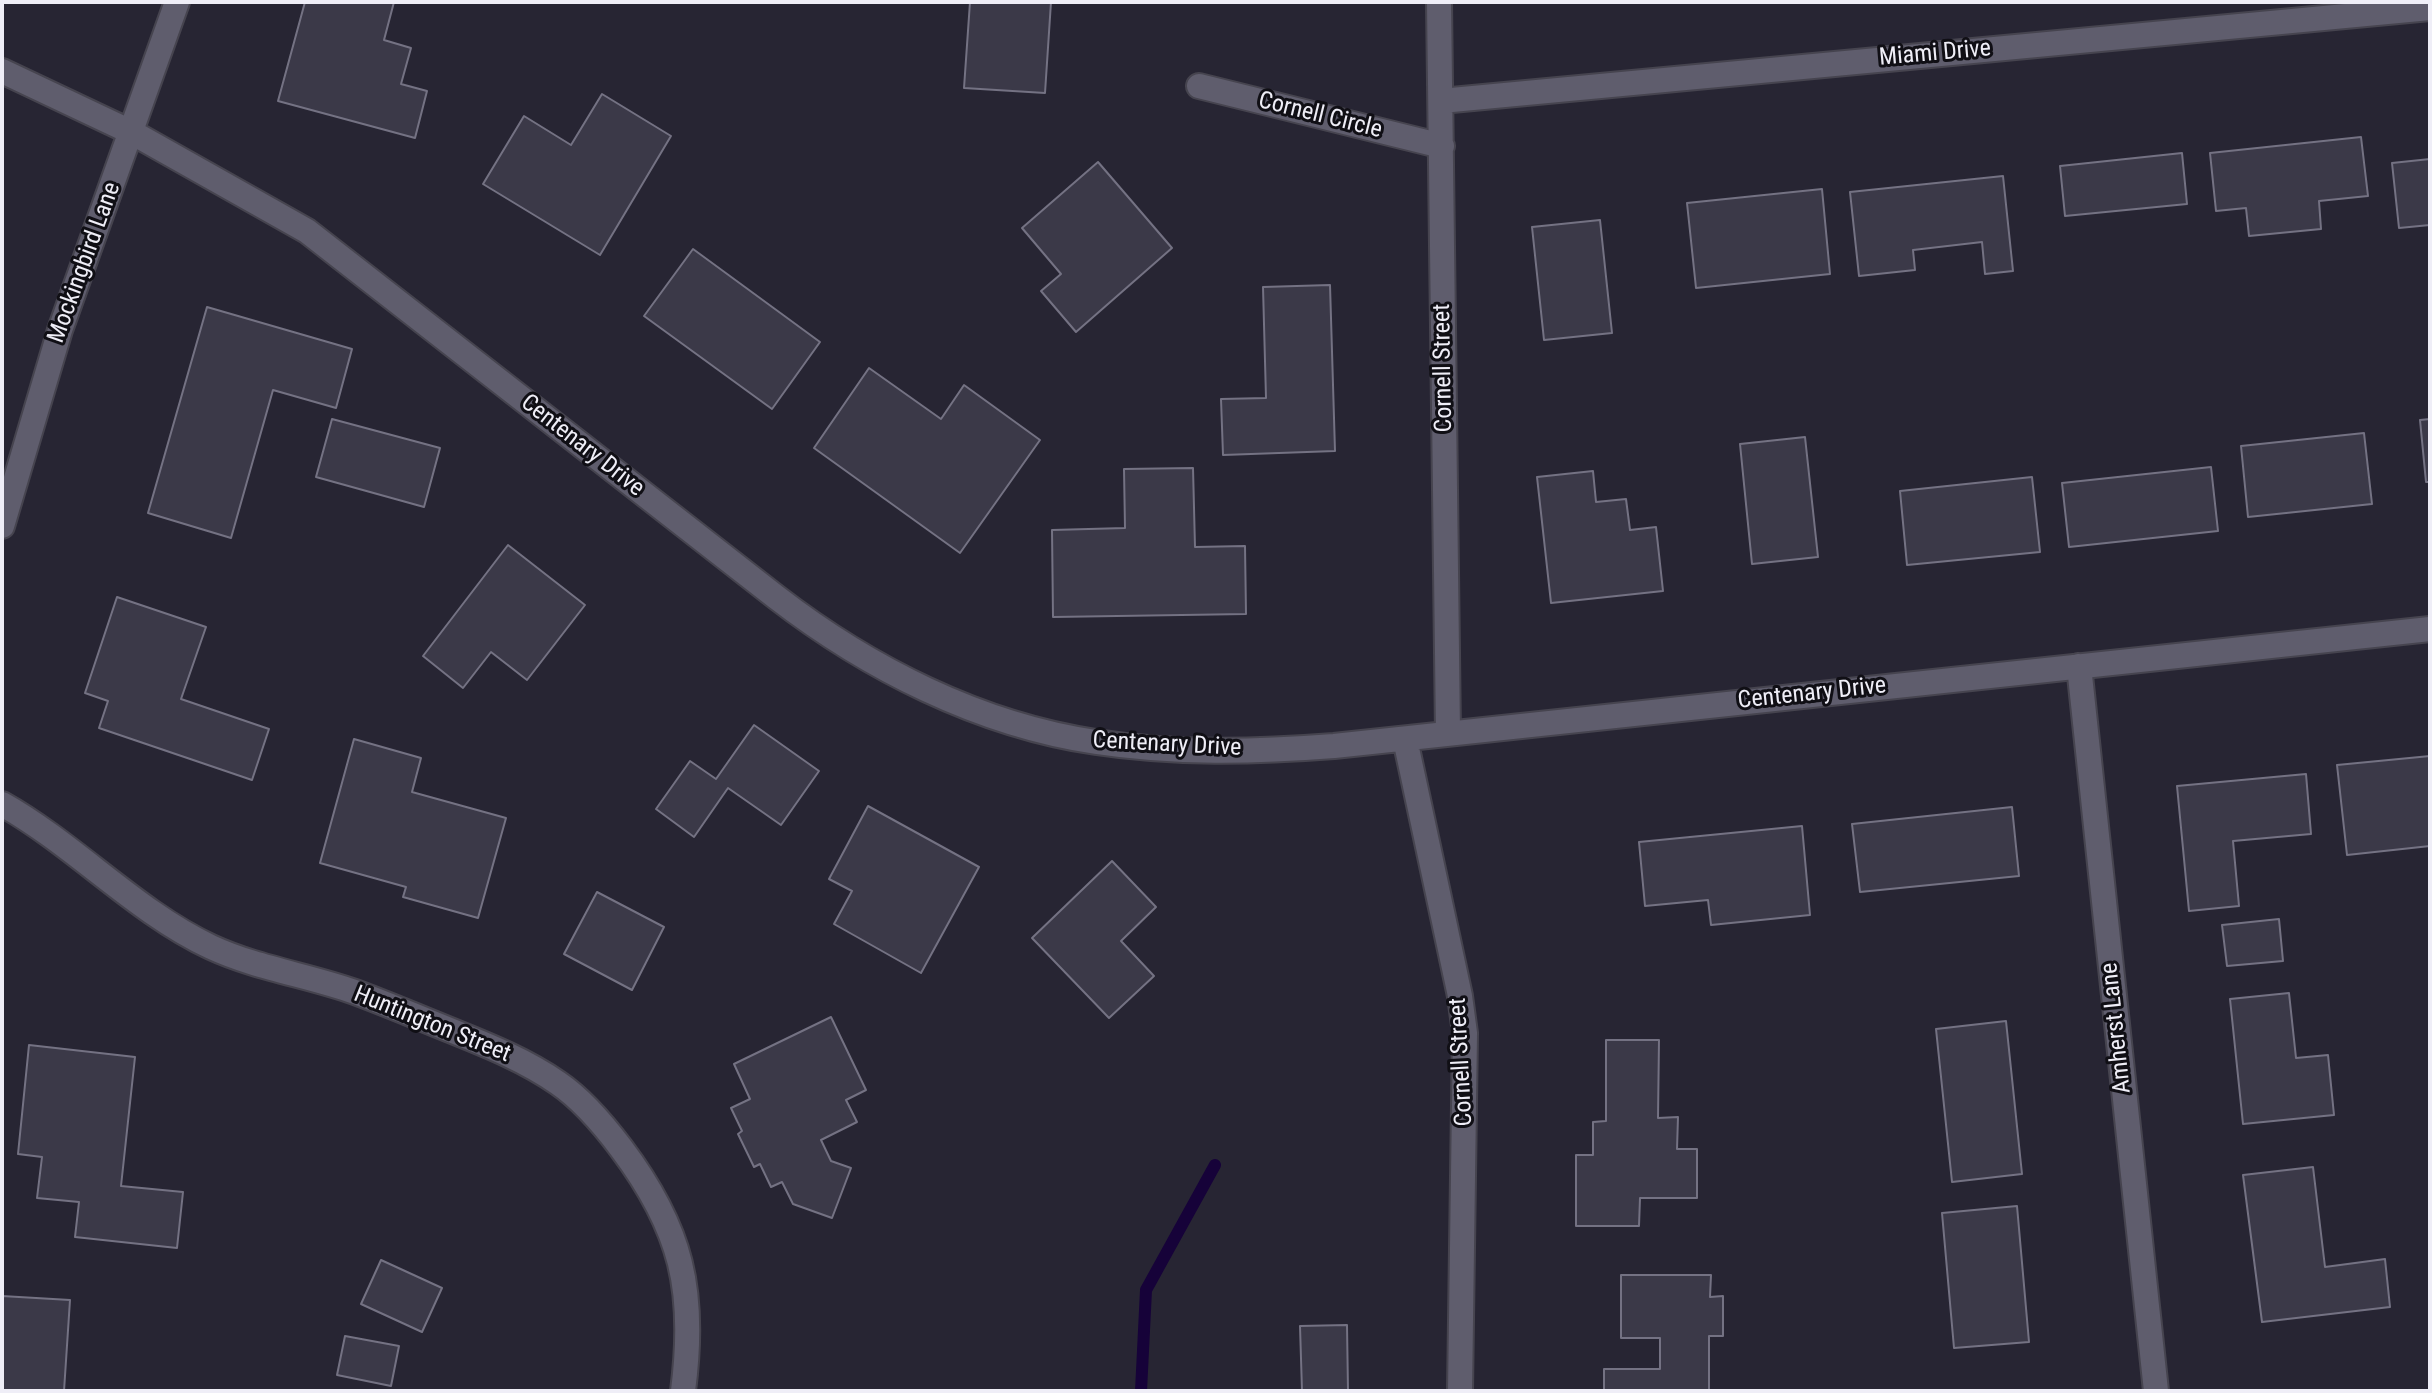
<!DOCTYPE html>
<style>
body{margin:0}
#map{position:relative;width:2432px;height:1393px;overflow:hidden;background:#272533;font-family:"Roboto Condensed",sans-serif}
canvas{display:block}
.frame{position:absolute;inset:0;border:4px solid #efeef7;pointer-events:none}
</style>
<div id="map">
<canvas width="2432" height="1393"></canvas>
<div class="frame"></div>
</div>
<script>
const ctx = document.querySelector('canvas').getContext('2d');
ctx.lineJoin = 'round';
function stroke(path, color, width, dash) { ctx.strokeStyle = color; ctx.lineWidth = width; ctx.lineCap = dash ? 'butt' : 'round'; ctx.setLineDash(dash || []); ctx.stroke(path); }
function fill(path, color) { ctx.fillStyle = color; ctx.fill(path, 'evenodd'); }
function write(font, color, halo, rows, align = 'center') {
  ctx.font = font + ' "Roboto Condensed",sans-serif'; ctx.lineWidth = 6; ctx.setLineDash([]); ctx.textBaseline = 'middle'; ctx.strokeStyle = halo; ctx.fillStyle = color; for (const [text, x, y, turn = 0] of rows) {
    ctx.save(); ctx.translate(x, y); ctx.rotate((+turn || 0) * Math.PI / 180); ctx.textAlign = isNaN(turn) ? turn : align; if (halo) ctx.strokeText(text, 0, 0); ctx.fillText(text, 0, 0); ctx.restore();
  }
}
stroke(new Path2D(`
 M1141,1391l5,-101 69,-125`), '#160239', 12);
const building = new Path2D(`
 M305,2h89l-10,38 27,8 -10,36 26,7 -12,47 -137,-37z
 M970,2h81l-6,91 -81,-5z
 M602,94l69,42 -71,119 -117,-71 41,-68 47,29z
 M2361,137l7,59 -49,5 2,28 -72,7 -3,-28 -30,3 -6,-58z
 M2182,153l5,51 -122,12 -5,-50z
 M2430,159v66l-31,3 -7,-65z
 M1098,162l74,86 -96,84 -35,-41 20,-17 -39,-46z
 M2003,176l10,95 -28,3 -3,-32 -69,8 2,20 -56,6 -9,-84z
 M1822,189l8,85 -134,14 -9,-85z
 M1600,220l12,113 -68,7 -12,-113z
 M693,249l127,93 -48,67 -128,-93z
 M1330,285l5,166 -112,4 -2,-56 45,-1 -3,-111z
 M207,307l145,42 -16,59 -63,-18 -42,148 -83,-25z
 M869,368l72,51 23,-34 76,55 -80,113 -146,-105z
 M332,419l108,29 -16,59 -108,-30z
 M2430,419v63h-4l-6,-62z
 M2364,433l8,71 -124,13 -7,-71z
 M1805,437l13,120 -66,7 -12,-120z
 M2211,467l7,64 -149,16 -7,-64z
 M1193,468l2,79 50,-1 1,68 -193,3 -1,-87 73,-2 -1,-59z
 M1593,471l3,31 30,-3 4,31 26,-3 7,64 -112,12 -14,-126z
 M2032,477l8,75 -133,13 -7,-74z
 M508,545l77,60 -58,75 -36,-28 -28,36 -40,-32z
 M117,597l89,30 -25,72 88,30 -17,51 -153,-52 9,-27 -23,-8z
 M754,725l65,46 -38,54 -53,-37 -34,49 -38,-28 34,-48 26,18z
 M354,739l67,19 -9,34 94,26 -28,100 -75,-21 3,-10 -86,-24z
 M2430,756v90l-83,9 -10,-90z
 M2306,774l5,60 -78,7 6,65 -50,5 -12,-125z
 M868,806l111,61 -58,106 -87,-49 18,-33 -23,-12z
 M2012,807l7,69 -159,16 -8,-68z
 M1802,826l8,89 -99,10 -3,-25 -63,6 -6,-64z
 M1112,861l44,46 -35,34 33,35 -45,42 -77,-80z
 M597,892l67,35 -32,63 -68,-36z
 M2279,919l4,42 -56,5 -5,-41z
 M2289,993l7,65 32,-3 6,60 -91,9 -13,-125z
 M831,1017l35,73 -20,10 11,22 -36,18 10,21 20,7 -19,50 -39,-14 -11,-22 -11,5 -11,-23 -6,3 -16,-33 4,-3 -11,-23 19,-9 -16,-35z
 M2006,1021l16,153 -70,8 -16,-153z
 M1606,1040h53l-1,78 20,-1 -1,32h20v49h-57l-1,28h-63v-71h17v-33l13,-1z
 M29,1045l106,12 -14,129 62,6 -6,56 -102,-11 4,-35 -42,-4 5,-41 -24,-3z
 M2313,1167l12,100 60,-8 5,48 -128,15 -19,-147z
 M2017,1206l12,136 -75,6 -12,-135z
 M381,1260l61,28 -20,44 -61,-28z
 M1621,1275h90l-1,22 13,-1v40h-14v55h-105v-22h56v-31h-39z
 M2,1296l68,4 -6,91h-62z
 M1347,1325l1,66h-46l-2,-65z
 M345,1336l54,10 -8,40 -54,-11z`);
fill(building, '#3b3948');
stroke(building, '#747283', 2);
const minor = new Path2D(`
 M1439,2l9,731
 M2,71l131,62 174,98 469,366c92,71 204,128 320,145 79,12 159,10 238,4l1096,-117
 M1199,86l243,60
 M1441,101l989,-93
 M2,526l58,-196 117,-328
 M2079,666l77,725
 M1405,739l55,257 5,37 -5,358
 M2,804c73,41 134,108 209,143 45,21 96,28 144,45 32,12 63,25 95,38 37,15 75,30 108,53 25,17 45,41 63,65 61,81 75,143 62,243`);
stroke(minor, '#46444f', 28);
stroke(minor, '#5f5d6d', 24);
write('24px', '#efeef7', '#100f15', [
 ["Miami Drive",1935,54,-5],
 ["Cornell Circle",1320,116,14],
 ["Mockingbird Lane",85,263,-70],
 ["Cornell Street",1444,368,-91],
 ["Centenary Drive",582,446,38],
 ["Centenary Drive",1812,694,-6],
 ["Centenary Drive",1167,745,3],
 ["Huntington Street",432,1025,22],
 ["Amherst Lane",2117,1028,-96],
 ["Cornell Street",1462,1062,-93]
]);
</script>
